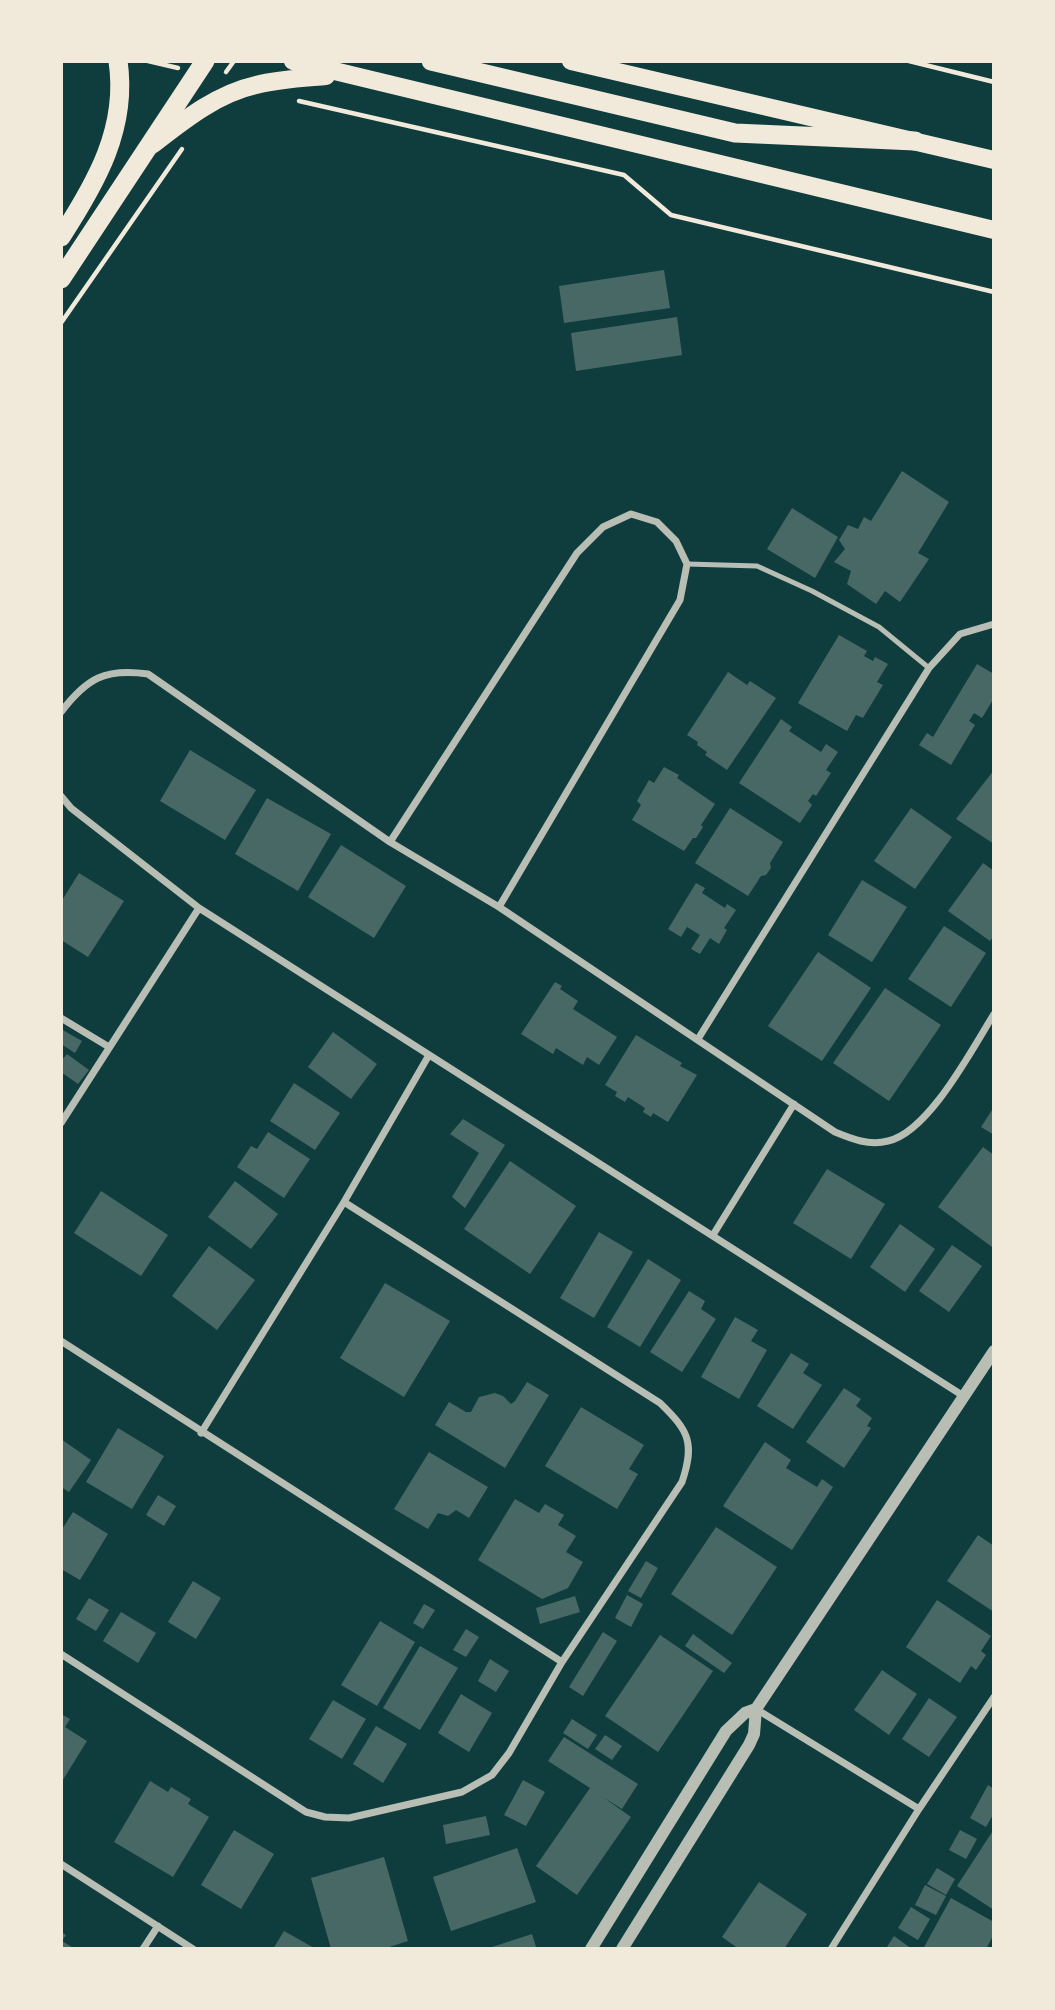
<!DOCTYPE html>
<style>
body{margin:0}
#map{position:relative;width:1055px;height:2010px;overflow:hidden;background:#0f3d3e;font-family:Quicksand,sans-serif}
canvas{display:block}
.frame{position:absolute;inset:0;border:63px solid #f1e9da;pointer-events:none}
</style>
<div id="map">
<canvas width="1055" height="2010"></canvas>
<div class="frame"></div>
</div>
<script>
const ctx = document.querySelector('canvas').getContext('2d');
ctx.lineJoin = 'round';
function fill(path, color) { ctx.fillStyle = color; ctx.fill(path, 'evenodd'); }
function stroke(path, color, width, dash) { ctx.strokeStyle = color; ctx.lineWidth = width; ctx.lineCap = dash ? 'butt' : 'round'; ctx.setLineDash(dash || []); ctx.stroke(path); }
fill(new Path2D(`
 M664,270l6,38 -106,15 -5,-37z
 M677,317l5,38 -106,16 -5,-38z
 M902,471l47,31 -31,51 11,6 -29,43 -15,-11 -9,13 -29,-20 4,-13 -17,-9 11,-13 -6,-9 9,-15 10,4 6,-12 7,4z
 M792,508l46,29 -23,41 -48,-29z
 M839,635l28,16 -3,5 9,5 2,-4 13,7 -11,18 6,3 -20,33 -7,-3 -9,16 -49,-28z
 M977,664l17,10v24l-12,20 -8,-5 -5,8 6,4 -24,40 -32,-20 8,-12 6,4z
 M728,672l19,13 3,-4 26,17 -49,72 -22,-15 2,-3 -10,-7 1,-3 -11,-7z
 M781,719l11,8 -3,4 32,21 5,-8 12,8 -12,18 5,3 -15,23 -3,-2 -5,7 4,4 -12,18 -61,-40z
 M190,750l66,40 -31,50 -65,-39z
 M664,767l15,8 -2,3 38,26 -14,21 2,2 -7,11h-3l-9,13 -52,-31 9,-15 -4,-4 12,-21 5,3z
 M994,770v74l-38,-25z
 M267,798l64,36 -33,57 -63,-37z
 M730,808l53,34 -13,21 1,5 -5,7 -5,1 -13,20 -53,-33z
 M911,808l41,29 -37,52 -41,-28z
 M341,845l65,41 -32,52 -66,-41z
 M983,863l11,8v65l-4,5 -42,-30z
 M79,873l45,28 -36,56 -27,-17v-38z
 M862,880l45,27 -35,55 -44,-27z
 M696,883l9,5 -3,5 23,15 2,-4 9,6 -12,18 3,2 -8,14 -9,-6 -10,16 -9,-5 9,-14 -13,-8 -6,10 -13,-8z
 M944,926l42,27 -35,54 -43,-28z
 M818,952l53,36 -49,73 -54,-35z
 M555,982l7,4 -2,3 18,12 -5,8 44,28 -18,28 -12,-8 -4,8 -27,-17 -3,6 -32,-20z
 M885,988l56,37 -52,76 -56,-38z
 M61,1029l21,12 -7,12 -14,-9z
 M333,1032l44,32 -26,35 -43,-32z
 M636,1035l46,28 -2,3 17,9 -29,47 -15,-9 -2,4 -8,-5 2,-4 -17,-11 -3,5 -10,-6 2,-4 -12,-7z
 M67,1054l22,16 -11,14 -17,-12v-11z
 M294,1083l46,30 -25,37 -45,-29z
 M994,1107v28l-13,-8z
 M463,1119l42,26 -40,63 -13,-11 27,-44 -29,-19z
 M268,1132l42,27 -26,39 -47,-31 14,-21 6,3z
 M983,1147l11,8 -2,92 -54,-40z
 M510,1161l66,45 -46,68 -66,-45z
 M827,1169l58,35 -34,55 -58,-36z
 M235,1181l43,33 -27,35 -43,-32z
 M101,1191l67,44 -27,41 -67,-43z
 M900,1224l35,25 -30,43 -35,-25z
 M599,1232l34,20 -39,66 -34,-20z
 M952,1245l30,21 -33,46 -30,-21z
 M209,1246l46,34 -38,50 -45,-34z
 M648,1259l33,21 -41,67 -33,-20z
 M385,1283l65,38 -46,76 -64,-39z
 M689,1291l16,10 -4,8 15,10 -34,53 -32,-20z
 M735,1317l23,13 -7,11 16,9 -28,49 -38,-22z
 M791,1353l18,11 -6,9 19,12 -29,44 -36,-23z
 M527,1382l22,13 -44,73 -70,-43 14,-23 17,10h5l8,-15 16,-4 8,3 8,8 4,-3z
 M844,1388l17,11 -5,7 16,12 -5,8 4,2 -27,40 -38,-26z
 M581,1407l63,38 -15,24 9,5 -21,35 -72,-43z
 M118,1428l46,28 -32,53 -46,-27z
 M61,1439l30,21 -22,32 -8,-5z
 M765,1442l26,18 -5,8 31,19 5,-8 11,8 -41,63 -69,-44z
 M429,1452l59,35 -19,31 -13,-8 -8,6 -10,-3 -10,16 -34,-20z
 M158,1495l18,11 -12,20 -18,-11z
 M515,1499l24,14 6,-9 19,11 -6,10 18,11 -10,16 17,10 -15,26 -26,11 -64,-39z
 M73,1512l35,22 -28,46 -19,-11v-38z
 M716,1527l61,40 -45,68 -61,-41z
 M978,1535l16,11v66l-47,-31z
 M646,1561l12,7 -17,30 -13,-7z
 M193,1581l28,17 -25,41 -28,-17z
 M627,1595l16,9 -12,23 -16,-9z
 M575,1596l5,16 -40,12 -4,-16z
 M89,1598l20,12 -13,21 -20,-12z
 M937,1600l54,36 -10,15 5,4 -10,15 -5,-4 -11,17 -54,-36z
 M424,1604l11,6 -12,19 -10,-6z
 M121,1612l35,21 -18,30 -35,-22z
 M380,1621l35,21 -38,64 -36,-21z
 M466,1629l13,8 -13,20 -13,-7z
 M603,1632l14,9 -34,55 -14,-9z
 M693,1634l39,29 -8,10 -39,-27z
 M660,1635l53,36 -55,81 -53,-36z
 M420,1646l38,22 -38,62 -37,-22z
 M490,1659l19,12 -13,21 -18,-11z
 M882,1670l35,24 -28,41 -35,-25z
 M461,1694l31,19 -23,39 -31,-19z
 M929,1698l28,19 -28,40 -27,-18z
 M333,1700l33,19 -24,40 -33,-20z
 M61,1714l9,5 -5,8 22,14 -26,42z
 M572,1719l25,16 -9,14 -25,-16z
 M376,1726l31,18 -24,39 -30,-19z
 M605,1735l17,11 -10,14 -17,-11z
 M564,1737l74,47 -16,25 -19,-12 28,20 -54,78 -41,-29 54,-78 -42,-27z
 M523,1780l22,12 -19,34 -22,-11z
 M150,1781l18,11 3,-5 20,12 -3,5 21,13 -36,60 -59,-35z
 M988,1785l6,4v24l-8,14 -16,-9z
 M486,1816l4,19 -44,9 -3,-19z
 M994,1829v81l-37,-24z
 M234,1830l40,24 -33,55 -40,-24z
 M960,1830l17,9 -11,20 -17,-9z
 M517,1848l19,54 -85,29 -18,-54z
 M384,1857l24,84 -25,8h-52l-20,-71z
 M937,1868l18,11 -9,16 -19,-11z
 M759,1882l48,32 -23,35h-45l-17,-12z
 M925,1885l21,11 -10,19 -21,-10z
 M951,1898l43,24v12l-8,15h-63z
 M911,1907l19,12 -12,21 -20,-12z
 M284,1931l32,18h-43z
 M61,1932l5,3 -4,6 13,8h-14z
 M532,1934l4,13 -43,2 -1,-2z
 M894,1936l18,13 -25,-2z`), '#486865');
stroke(new Path2D(`
 M148,61l30,7
 M909,61l85,21
 M226,72l8,-11
 M299,101l325,74 47,40 323,77
 M61,323l121,-174`), '#f1e9da', 4.5);
stroke(new Path2D(`
 M687,564l70,2 55,25 67,36 50,41`), '#b8beb3', 5);
stroke(new Path2D(`
 M61,712c26,-34 44,-44 87,-38l242,168 109,65 336,225c17,7 34,14 53,9 41,-9 84,-92 106,-127
 M61,796l10,12 128,100 766,489
 M390,842l187,-289 26,-26 28,-13 26,8 19,19 11,23 -7,36 -181,307
 M61,1018l48,29
 M698,1039l231,-371 31,-34 34,-10
 M61,1123l138,-215
 M713,1235l81,-131
 M61,1341l501,321
 M201,1433l143,-231 85,-147
 M61,1654l245,158 19,5 24,1 113,-26 30,-17 17,-22 53,-91 120,-180c13,-39 7,-51 -22,-79l-316,-201
 M756,1709l163,100
 M61,1864l132,85
 M143,1949l15,-23
 M831,1949l88,-140 75,-112`), '#b8beb3', 7);
stroke(new Path2D(`
 M591,1949l135,-218 19,-18 11,-4
 M622,1949l127,-204 5,-11 2,-25 238,-358`), '#b8beb3', 12);
stroke(new Path2D(`
 M293,61l701,169
 M571,61l423,99
 M152,145c31,-24 64,-51 104,-60 23,-6 47,-7 70,-9`), '#f1e9da', 18);
stroke(new Path2D(`
 M431,61l304,72 180,8
 M61,237c35,-54 67,-109 57,-176
 M61,279l144,-218`), '#f1e9da', 19);
</script>
